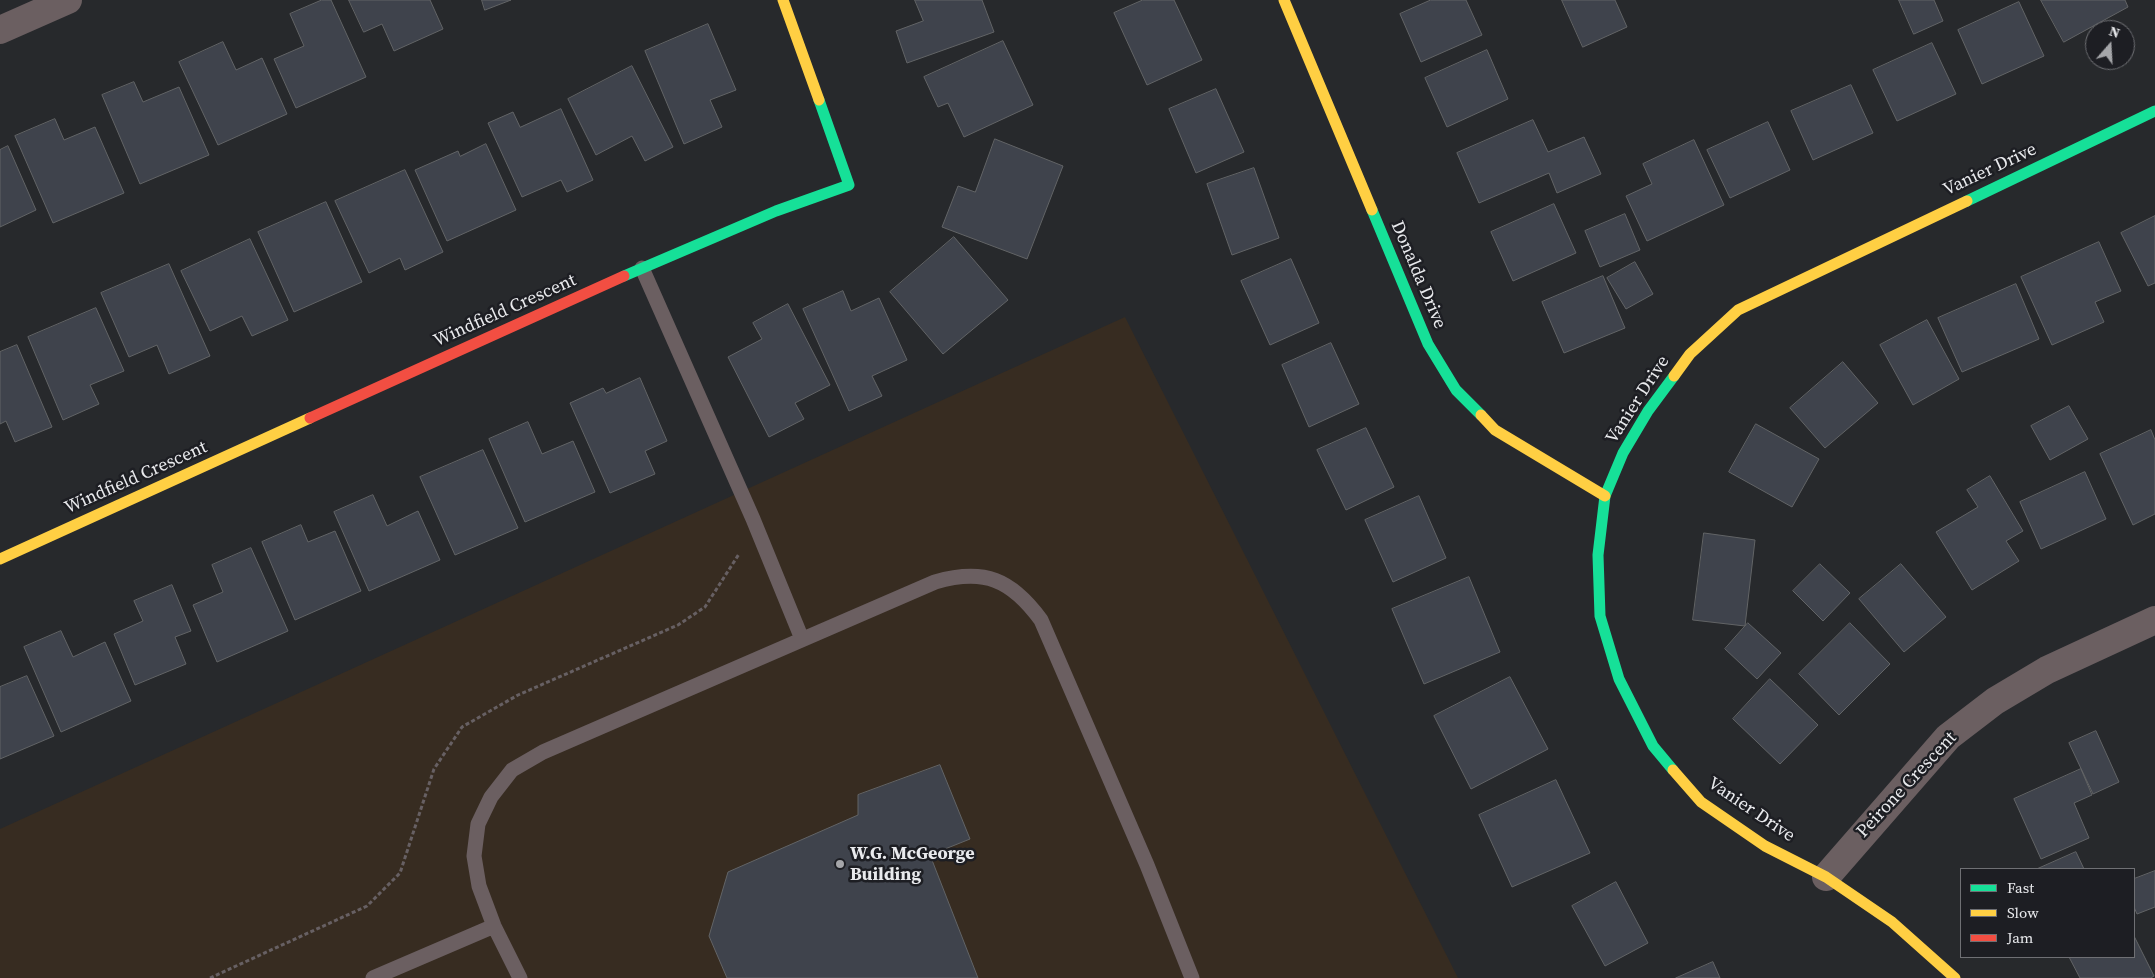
<!DOCTYPE html>
<style>
body{margin:0}
#map{position:relative;width:2155px;height:978px;overflow:hidden;background:#27292c;font-family:"Source Serif 4",serif}
canvas{display:block}
.legend{position:absolute;left:1960px;top:868px;width:175px;height:90px;box-sizing:border-box;background:#1d1e23;border:1px solid #6f7074;margin:0;padding:6px 9px;list-style:none;font-size:15px;color:#e9eaed}
.legend li{display:flex;align-items:center;gap:10px;height:25px}
.legend b{width:25px;border:1px solid #6f7074}
.north{position:absolute;left:2085px;top:20px;width:50px;height:50px;box-sizing:border-box;background:#1d1e23;border:1px solid #6f7074;border-radius:50%;rotate:19deg;font-size:14px;font-weight:700;line-height:20px;text-align:center;color:#e9eaed}
.north::after{content:'';display:block;margin:auto;width:18px;height:22px;background:#a5a6a9;clip-path:polygon(50% 0,100% 100%,50% 72%,0 100%)}
</style>
<div id="map">
<canvas width="2155" height="978"></canvas>
<ul class="legend">
<li><b style="height:6px;background:#16e098"></b>Fast</li>
<li><b style="height:6px;background:#ffcf43"></b>Slow</li>
<li><b style="height:6px;background:#f24e42"></b>Jam</li>
</ul>
<div class="north">N</div>
</div>
<script>
const ctx = document.querySelector('canvas').getContext('2d');
ctx.lineJoin = 'round';
function fill(path, color) { ctx.fillStyle = color; ctx.fill(path, 'evenodd'); }
function stroke(path, color, width, dash) { ctx.strokeStyle = color; ctx.lineWidth = width; ctx.lineCap = dash ? 'butt' : 'round'; ctx.setLineDash(dash || []); ctx.stroke(path); }
function write(font, color, halo, rows, align = 'center') {
  ctx.font = font + ' "Source Serif 4",serif'; ctx.lineWidth = 5; ctx.setLineDash([]); ctx.textBaseline = 'middle'; ctx.strokeStyle = halo; ctx.fillStyle = color; for (const [text, x, y, turn = 0] of rows) {
    ctx.save(); ctx.translate(x, y); ctx.rotate((+turn || 0) * Math.PI / 180); ctx.textAlign = isNaN(turn) ? turn : align; if (halo) ctx.strokeText(text, 0, 0); ctx.fillText(text, 0, 0); ctx.restore();
  }
}
fill(new Path2D(`
 M1125,317l333,661h-1458v-149z`), '#372c21');
const building = new Path2D(`
 M322,0h9l35,77 -70,31 -22,-49 30,-13 -14,-32z
 M349,0h81l13,29 -49,22 -12,-27 -18,8z
 M482,0h29l-26,10z
 M915,0h67l12,32 -87,31 -11,-32 27,-10z
 M1143,0h31l28,60 -55,25 -33,-72z
 M1431,0h35l16,35 -61,27 -21,-48z
 M1562,0h53l12,27 -44,20z
 M1899,0h35l9,21 -29,13z
 M2041,0h84l3,7 -64,35z
 M2019,2l25,54 -62,28 -24,-54z
 M708,24l28,66 -26,10 12,27 -38,17 -39,-93z
 M1003,41l30,64 -69,32 -16,-34 -10,4 -14,-30z
 M223,42l13,28 26,-12 25,56 -69,31 -39,-83z
 M1932,43l24,51 -59,27 -24,-51z
 M1487,50l21,49 -61,28 -22,-49z
 M632,66l41,81 -28,14 -13,-25 -36,19 -28,-56z
 M134,82l9,20 36,-15 30,68 -69,29 -38,-89z
 M1851,85l22,48 -60,27 -22,-49z
 M1216,89l28,63 -48,21 -27,-64z
 M561,109l32,71 -26,12 -6,-12 -39,17 -34,-74 25,-11 7,15z
 M55,119l9,21 31,-13 29,66 -71,30 -38,-87z
 M1533,120l15,32 36,-15 17,37 -44,19 -8,-20 -70,30 -22,-50z
 M1768,122l22,48 -60,28 -23,-48z
 M995,139l68,27 -36,93 -85,-32 16,-41 17,6z
 M1694,140l30,65 -77,36 -21,-45 26,-12 -9,-20z
 M486,144l30,66 -69,31 -32,-71 43,-19 2,5z
 M8,146l28,64 -36,17v-77z
 M1254,168l25,70 -47,17 -25,-71z
 M405,170l38,82 -38,18 -5,-12 -31,15 -34,-72z
 M326,202l36,80 -68,30 -36,-80z
 M1554,204l22,49 -63,28 -22,-49z
 M1625,214l15,36 -40,17 -15,-36z
 M2155,216v67l-7,3 -27,-53z
 M954,237l54,63 -65,54 -53,-62z
 M250,239l38,81 -36,16 -10,-20 -32,15 -29,-60z
 M2099,242l22,49 -26,11 9,20 -52,23 -31,-68z
 M1291,259l28,64 -49,22 -29,-64z
 M1635,262l18,32 -27,15 -19,-31z
 M169,264l41,92 -41,18 -12,-29 -28,12 -28,-64z
 M1603,276l22,52 -61,25 -22,-51z
 M2016,284l23,55 -77,33 -24,-54z
 M843,291l8,20 28,-13 28,62 -35,16 10,20 -33,15 -46,-102z
 M788,304l42,81 -35,18 9,16 -35,18 -41,-80 34,-18 -9,-16z
 M96,308l28,63 -34,14 9,19 -36,16 -35,-83z
 M1927,320l32,59 -46,26 -33,-60z
 M1331,343l28,61 -50,23 -27,-62z
 M17,345l35,82 -37,15 -9,-21 -6,3v-72z
 M1843,362l35,41 -53,45 -35,-40z
 M640,378l27,63 -22,10 10,23 -45,19 -40,-90 33,-15 3,5z
 M2069,406l19,33 -38,21 -19,-34z
 M528,422l14,32 31,-13 22,51 -70,30 -36,-83z
 M1756,424l63,35 -27,48 -63,-35z
 M1366,428l28,59 -48,23 -29,-60z
 M2151,430l4,10v74l-22,11 -33,-71z
 M483,450l35,78 -63,27 -35,-78z
 M2085,472l21,47 -65,30 -21,-47z
 M1990,476l33,55 -17,10 13,20 -47,29 -36,-58 42,-25 -11,-17z
 M373,495l14,31 31,-15 22,49 -71,31 -35,-79z
 M1419,496l27,62 -53,24 -28,-62z
 M301,525l7,17 27,-11 26,60 -66,29 -33,-78z
 M1704,533l51,7 -10,86 -52,-6z
 M251,548l37,83 -71,31 -24,-57 30,-13 -11,-27z
 M1820,564l30,29 -27,28 -30,-30z
 M1901,564l45,53 -42,35 -45,-53z
 M1469,577l31,75 -76,32 -32,-75z
 M172,585l19,46 -16,6 11,27 -51,21 -21,-51 29,-13 -9,-20z
 M1748,623l33,30 -24,26 -32,-30z
 M1850,623l40,41 -51,51 -40,-41z
 M61,631l12,26 32,-15 26,59 -70,31 -37,-85z
 M27,676l27,60 -54,23v-72z
 M1510,677l38,72 -77,40 -37,-73z
 M1770,679l48,46 -38,39 -47,-45z
 M2096,731l23,51 -26,12 -24,-51z
 M940,765l30,74 -40,16 48,123h-251l-18,-42 19,-64 130,-57v-20z
 M2081,769l11,26 -18,8 15,35 -48,21 -27,-60z
 M1556,780l34,73 -78,34 -33,-72z
 M2076,852l8,17h-47z
 M2155,871v36l-18,7 -3,-7v-28z
 M1616,882l32,61 -43,23 -33,-60z
 M2134,936l20,40 -3,2h-71l-11,-21h65z
 M1713,962l7,16h-44z`);
fill(building, '#3f434c');
stroke(building, '#626466', 1);
stroke(new Path2D(`
 M210,978l157,-72 33,-33 34,-104 28,-42 56,-32 160,-70 27,-18 34,-53`), '#676063', 3, [4, 2.5]);
stroke(new Path2D(`
 M642,268l111,251 49,120
 M373,978l121,-52
 M520,978l-26,-52 -15,-40 -5,-30 4,-32 13,-27 21,-27 31,-18 392,-170c49,-14 76,-3 106,38l106,245 45,113`), '#6b5f61', 15);
stroke(new Path2D(`
 M0,30l68,-30
 M1826,877l122,-140 47,-36 52,-31 108,-50`), '#6b5f61', 28);
stroke(new Path2D(`
 M1967,201l188,-90
 M1372,210l56,134 28,46 25,25
 M624,276l152,-65 73,-26 -30,-85
 M1673,770l-20,-24 -34,-67 -19,-63 -2,-61 7,-59 18,-43 25,-42 26,-35`), '#16e098', 11);
stroke(new Path2D(`
 M783,0l36,100
 M1284,0l88,210
 M1674,376l16,-22 48,-44 229,-109
 M1481,415l14,15 110,66
 M0,559l310,-141
 M1673,770l28,32 64,44 61,31 66,45 63,56`), '#ffcf43', 11);
stroke(new Path2D(`
 M310,418l314,-142`), '#f24e42', 11);
for (const [x, y, r, color] of [
 [840,864,5,"#a5a6a9"]
]) { const dot = new Path2D(); dot.arc(x, y, r, 0, 2 * Math.PI); ctx.fillStyle = color; ctx.fill(dot); stroke(dot, '#1d1e23', 2); }
write('18px', '#e9eaed', '#1d1e23', [
 ["Vanier Drive",1990,170,-25],
 ["Donalda Drive",1418,275,67],
 ["Windfield Crescent",505,311,-24],
 ["Vanier Drive",1638,400,-57],
 ["Windfield Crescent",136,478,-24],
 ["Peirone Crescent",1907,785,-47],
 ["Vanier Drive",1751,810,34]
]);
write('bold 18px', '#e9eaed', '#1d1e23', [
 ["W.G. McGeorge",850,854],
 ["Building",850,875]
], 'left');
</script>
